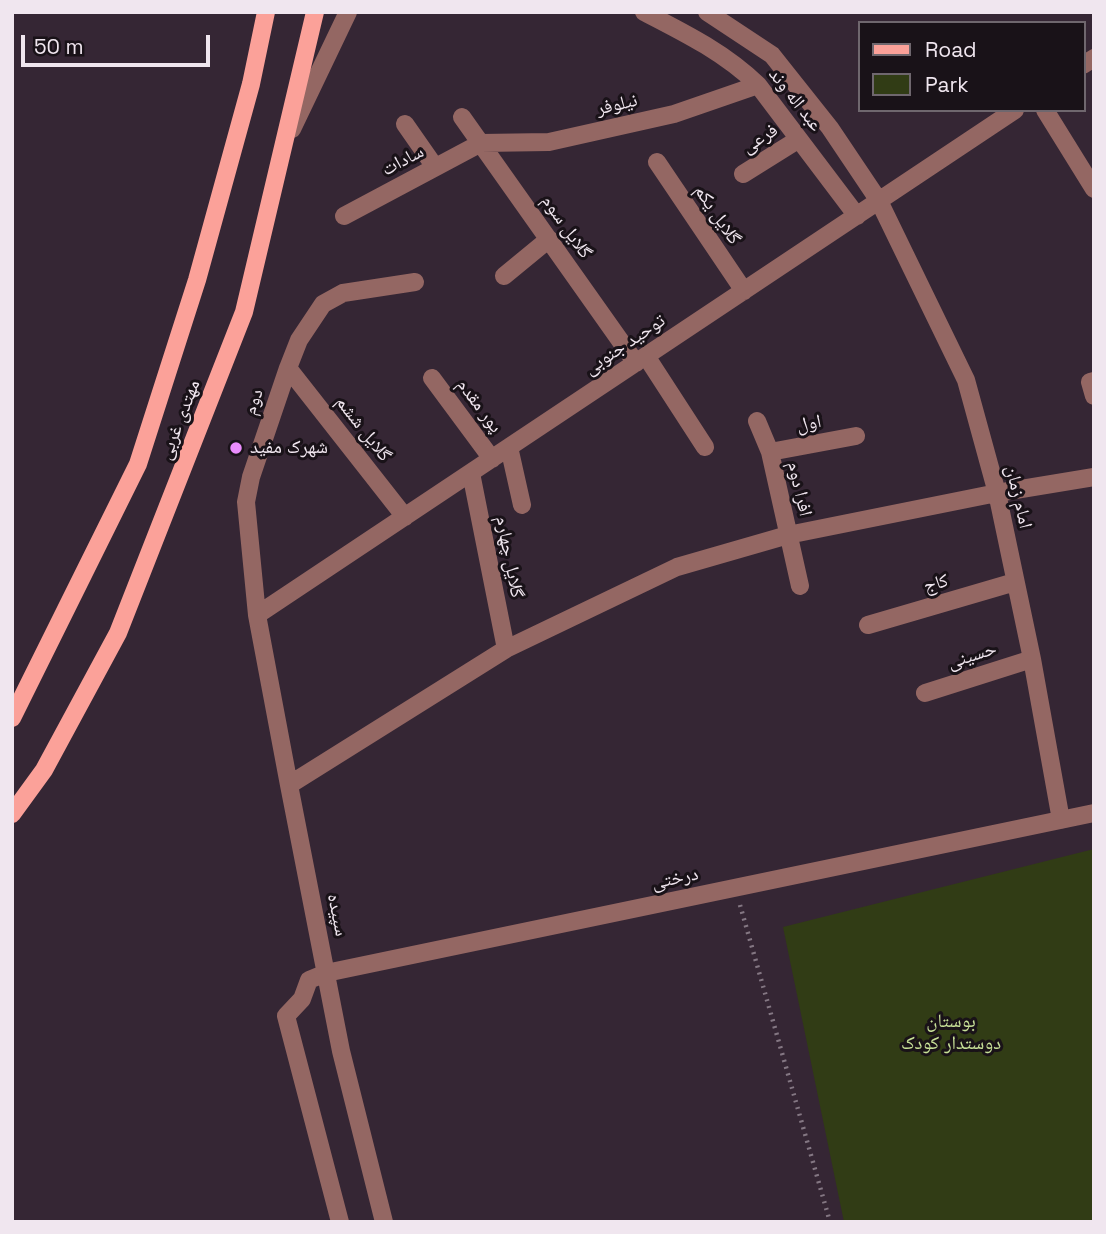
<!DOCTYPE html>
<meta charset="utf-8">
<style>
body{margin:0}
#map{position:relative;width:1106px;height:1234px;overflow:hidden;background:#352634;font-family:"Space Grotesk",sans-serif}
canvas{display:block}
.frame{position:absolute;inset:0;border:14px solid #f0e6ef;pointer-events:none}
.legend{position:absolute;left:858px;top:21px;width:228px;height:91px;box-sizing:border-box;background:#191218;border:2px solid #6f676e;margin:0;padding:9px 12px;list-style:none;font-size:21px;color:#f0e6ef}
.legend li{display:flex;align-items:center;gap:14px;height:35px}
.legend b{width:35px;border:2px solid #6f676e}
.scale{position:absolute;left:21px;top:35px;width:189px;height:32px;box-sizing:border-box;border:4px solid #f0e6ef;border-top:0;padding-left:9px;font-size:21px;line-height:24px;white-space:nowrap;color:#f0e6ef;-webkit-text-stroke:5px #191218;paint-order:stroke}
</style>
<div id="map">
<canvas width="1106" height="1234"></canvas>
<div class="frame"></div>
<ul class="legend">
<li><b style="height:9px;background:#fba199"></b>Road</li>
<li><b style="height:19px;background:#313c15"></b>Park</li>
</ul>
<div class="scale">50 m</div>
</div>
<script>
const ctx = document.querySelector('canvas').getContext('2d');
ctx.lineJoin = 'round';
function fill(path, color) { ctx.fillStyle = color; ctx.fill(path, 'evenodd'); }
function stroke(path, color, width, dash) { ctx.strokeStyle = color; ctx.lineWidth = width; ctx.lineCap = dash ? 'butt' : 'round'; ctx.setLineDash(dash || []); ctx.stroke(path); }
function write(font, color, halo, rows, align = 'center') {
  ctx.font = font + ' "Space Grotesk","Noto Naskh Arabic",sans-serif'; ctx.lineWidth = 6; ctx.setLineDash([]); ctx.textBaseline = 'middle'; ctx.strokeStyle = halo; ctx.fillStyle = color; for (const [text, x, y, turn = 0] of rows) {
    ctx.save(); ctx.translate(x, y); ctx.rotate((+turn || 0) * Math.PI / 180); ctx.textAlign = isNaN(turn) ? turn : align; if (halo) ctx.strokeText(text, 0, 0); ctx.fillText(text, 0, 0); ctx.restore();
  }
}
fill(new Path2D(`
 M1094,849v373h-250l-61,-295z`), '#313c15');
stroke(new Path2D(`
 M740,905l90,317`), '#847783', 4.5, [2, 5]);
stroke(new Path2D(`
 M644,12c41,21 81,41 114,73l99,131
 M707,12l65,43 58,73 49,73 87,179 31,113 35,166 29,161
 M1083,65l11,-7
 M1045,110l49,79
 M462,117l174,246
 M405,124l30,43
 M292,129l56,-117
 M657,162l87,129
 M743,174l56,-35
 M344,216l137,-73 68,-1 125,-28 84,-29
 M504,276l45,-37
 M646,356l59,91
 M288,368l117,149
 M432,378l60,81
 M1094,381l-4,1 4,14
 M757,421l13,31 30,134
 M509,447l13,58
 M770,452l86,-16
 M471,473l35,176
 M257,615l758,-505
 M868,625l147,-43
 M925,693l107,-34
 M289,785l217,-136 171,-82 111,-32 209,-42 97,-16
 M340,1222l-54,-206 16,-17 7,-19 17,-7 768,-160
 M384,1222l-43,-171 -52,-266 -32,-170 -11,-113 5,-25 37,-109 11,-28 24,-36 20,-11 72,-11`), '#946763', 18);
stroke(new Path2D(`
 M12,718l126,-254 59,-184 54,-196 15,-72
 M12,814l32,-44 74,-137 126,-321 71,-300`), '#fba199', 18);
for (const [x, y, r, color] of [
 [236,448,7,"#ea8dfc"]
]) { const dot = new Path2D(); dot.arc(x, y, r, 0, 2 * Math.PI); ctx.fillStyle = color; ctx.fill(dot); stroke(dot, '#191218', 2.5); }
write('19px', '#f0e6ef', '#191218', [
 ["عبد اله وند",795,100,52],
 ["نیلوفر",617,105,-13],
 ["فرعی",760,139,-32],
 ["سادات",403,161,-28],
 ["گلایل یکم",717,215,56],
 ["گلایل سوم",566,227,55],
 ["توحید جنوبی",625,345,-34],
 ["دوم",254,402,-71],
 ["پور مقدم",479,406,53],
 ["مهتدی غربی",180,420,-69],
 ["اول",809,424,-11],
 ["گلایل ششم",363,429,52],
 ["افرا دوم",799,489,77],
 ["امام زمان",1018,497,77],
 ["گلایل چهارم",509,557,79],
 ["کاج",936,584,-16],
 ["حسینی",972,656,-18],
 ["درختی",675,879,-12],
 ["سپیده",337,915,79]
]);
write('19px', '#f0e6ef', '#191218', [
 ["شهرک مفید",250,448]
], 'left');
write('19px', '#c7e097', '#191218', [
 ["بوستان",951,1022],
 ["دوستدار کودک",951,1044]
]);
</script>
